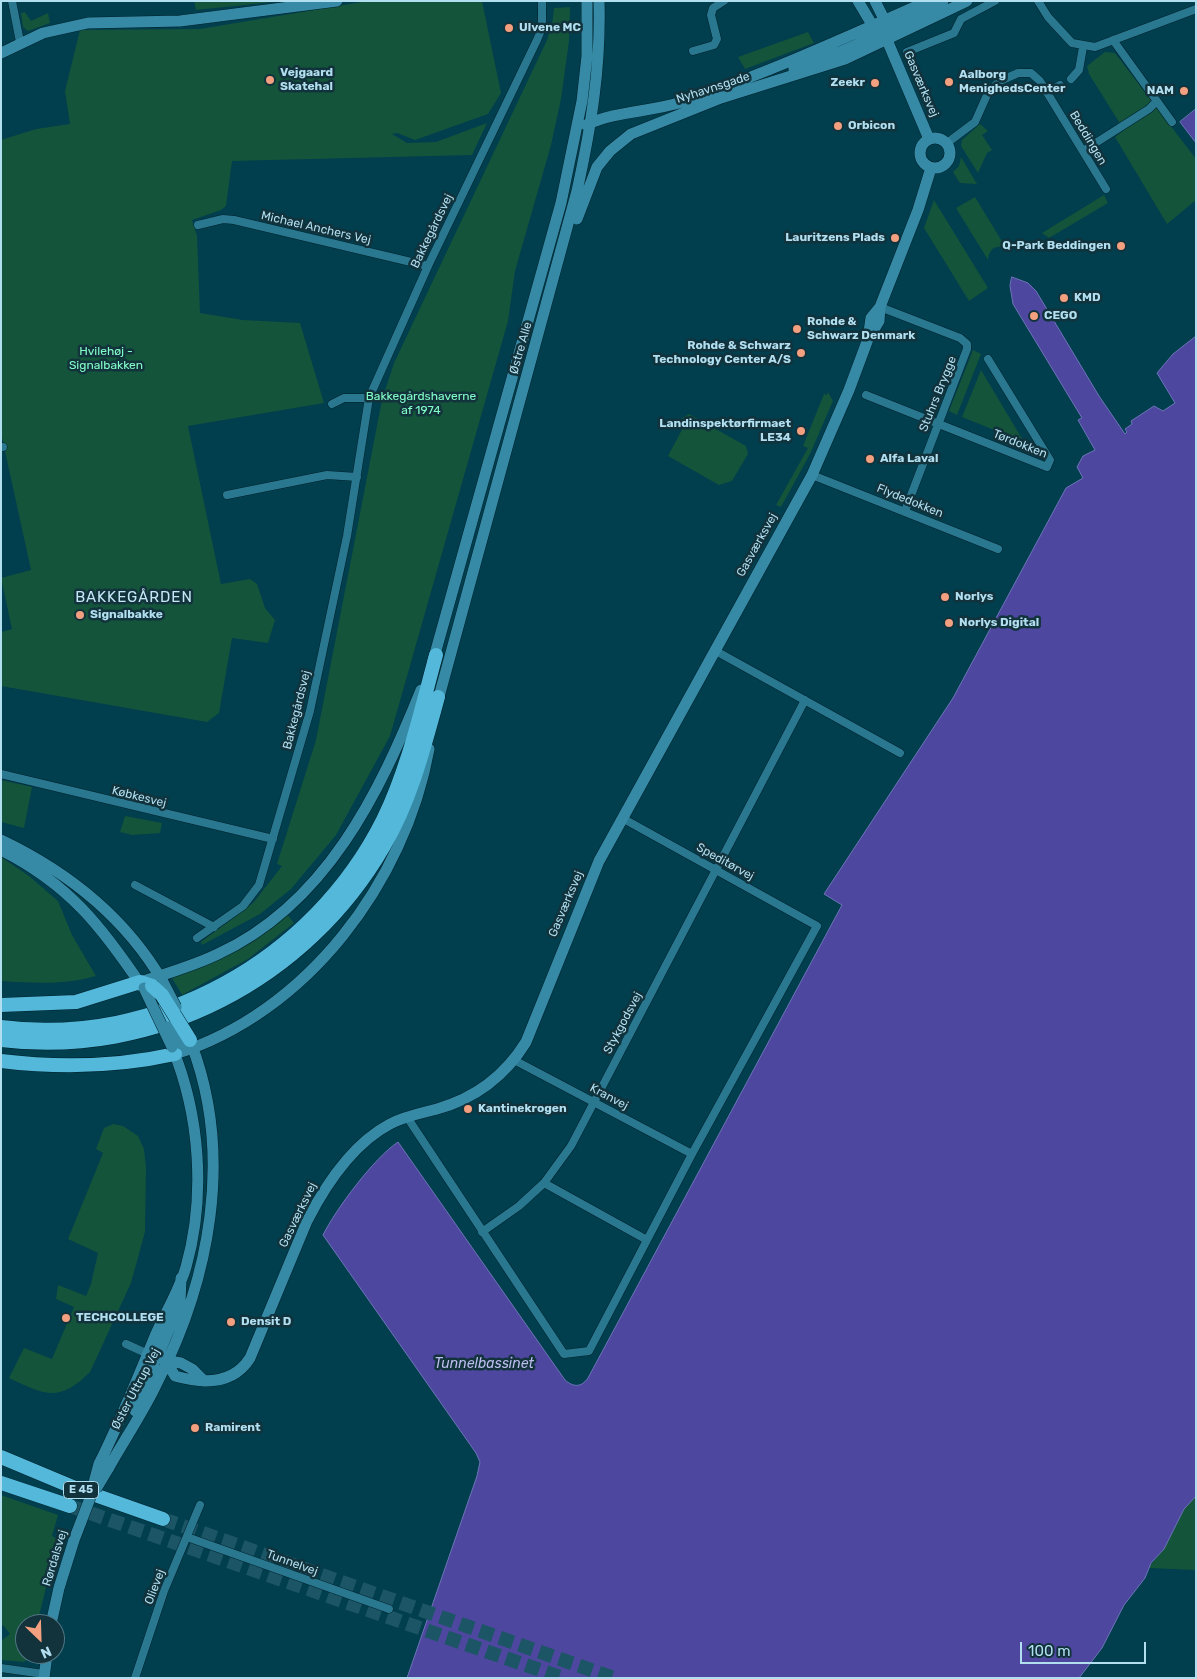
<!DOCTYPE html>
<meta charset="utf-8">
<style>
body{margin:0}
#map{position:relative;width:1197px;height:1679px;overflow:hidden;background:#013e4e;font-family:Rubik,sans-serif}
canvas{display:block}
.frame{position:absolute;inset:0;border:2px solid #b2dff0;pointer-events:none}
.north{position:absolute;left:15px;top:1614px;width:50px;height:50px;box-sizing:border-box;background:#12323c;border:1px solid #527784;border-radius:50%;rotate:156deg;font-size:14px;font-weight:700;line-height:20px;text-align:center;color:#b2dff0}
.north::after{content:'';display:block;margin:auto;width:18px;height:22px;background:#f2a07f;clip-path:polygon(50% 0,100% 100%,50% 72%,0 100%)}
.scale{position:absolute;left:1020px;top:1642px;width:126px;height:22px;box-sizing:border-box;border:2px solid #b2dff0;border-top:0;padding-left:6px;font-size:15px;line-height:18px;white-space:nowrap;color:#b2dff0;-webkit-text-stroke:4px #12323c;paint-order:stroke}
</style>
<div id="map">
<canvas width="1197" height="1679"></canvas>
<div class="frame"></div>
<div class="north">N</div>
<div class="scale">100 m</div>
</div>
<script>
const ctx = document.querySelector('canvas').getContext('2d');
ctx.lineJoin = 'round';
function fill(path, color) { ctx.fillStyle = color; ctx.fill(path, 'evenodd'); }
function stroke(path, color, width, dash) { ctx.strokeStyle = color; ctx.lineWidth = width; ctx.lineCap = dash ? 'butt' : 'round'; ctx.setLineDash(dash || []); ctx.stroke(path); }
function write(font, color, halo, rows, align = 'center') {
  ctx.font = font + ' Rubik,sans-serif'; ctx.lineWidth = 5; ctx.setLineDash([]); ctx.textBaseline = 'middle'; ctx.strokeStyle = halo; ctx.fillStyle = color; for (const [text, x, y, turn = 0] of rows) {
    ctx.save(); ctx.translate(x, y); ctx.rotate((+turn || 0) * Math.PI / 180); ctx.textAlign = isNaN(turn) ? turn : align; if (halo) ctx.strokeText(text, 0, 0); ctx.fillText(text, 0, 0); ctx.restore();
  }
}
fill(new Path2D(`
 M194,1h88l-86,9z
 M368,1h114l19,92 -13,21 -73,26 -18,-7 -5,1 15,9 29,-1 51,-19 -15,32 -240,6 -6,45 -5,4 -29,10 5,16 3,77 43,7 57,3 24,80 -136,23 33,158 29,-5 7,5 8,24 10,12 -7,23 -36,-5 -13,75 -12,9 -206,-36v-54l11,-3 -11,-51 30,-8 -30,-137v-293l35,-11 34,-5 -5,-33 15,-61 120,-1z
 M570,7l-1,34 -8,58 -10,46 -36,126 -7,50 -118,415 -54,99 -45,54 -31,25 -58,31 -1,-3 52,-39 29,-37 -5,-2 39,-124 66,-340 12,-37 153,-323 5,-15 2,-17z
 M25,12l6,9 17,-8 2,10 -22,8 -5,-4 -2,-14z
 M808,32l6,11 -69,26 -7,-12z
 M1105,52l10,1 81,106v41l-29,24 -52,-87 9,-7 -35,-56 -2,-8z
 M980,124l8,7 -6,4 10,15 -5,3 -9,20 -17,-27 1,-6z
 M961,157l16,27 -17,-1 -7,-11 6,-6z
 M1104,195l4,8 -59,35 -7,-5z
 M975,197l31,51c-11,-4 -17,1 -18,12l-32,-52z
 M934,200l54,88 -19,13 -45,-73z
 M973,350l8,4 -24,61 -8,-4z
 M981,370l43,72 -62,-25z
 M828,392l5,9 -23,53 -29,53 -5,-2 32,-57 -5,-2 21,-52 3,1z
 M689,414l57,32 2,8 -16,27 -13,4 -51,-29 18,-34 -5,-3z
 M1,780l31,7 -8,41 -23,-6z
 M125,816l37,7 -2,10 -28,2 -12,-3z
 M1,857l28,19 29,25 14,34 24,41c-31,9 -63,7 -95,5z
 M287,914l7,9 -46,36 -66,36 -10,-17 49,-19 31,-17z
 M113,1124l10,2 15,10 6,13 2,19 -1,64 -14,51 -41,89c-31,31 -45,23 -81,6l15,-30 28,11 22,-52 -18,-8 2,-14 28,11 5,-12 7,-31 -30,-14 35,-86 -7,-4 8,-21z
 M1,1495l57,20 -6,21 6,3 -21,85h-12v30h8l-9,8 -23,-2v-19l9,-7 -7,-9 -2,1z
 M1196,1496v74l-48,-2 16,-19 20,-40z`), '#13543b');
const water = new Path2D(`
 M1196,109v34l-16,-21z
 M1012,277l16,6 8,8 63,105 26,38 2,-2 -2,-3 7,-5 -1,-3 23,-15 9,5 12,-8 -18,-30 16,-19 23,-18v1160l-12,13 -20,40 -13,14 -6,15 -21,27 -22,43 -23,30h-672l70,-202 3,-14 -4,-9 -153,-218c13,-26 51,-77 75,-93l167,238c8,7 16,8 23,-2l254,-473 -18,-11 129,-196 113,-210 17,-10 -6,-11 6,-11 12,-6 -17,-30 4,-2 -69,-114 -3,-18z`);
fill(water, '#4e479f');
stroke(water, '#6c75b7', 1);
stroke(new Path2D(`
 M70,1506l493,172
 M163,1519l451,159`), '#1c5666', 14, [14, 7]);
const street = new Path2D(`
 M12,1l8,41
 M1038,1l10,16 24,26 23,4 101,-38
 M1113,40l59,82
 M693,51l21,-6 3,-6 -6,-24 2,-7 11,-7
 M907,52l47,-19 7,-14 34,-18
 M1071,79l8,-9 4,-23
 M1047,93l13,-8
 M947,143l28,-21 12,-27 11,-13 20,-9h13l9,8 66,108
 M1083,151l66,-42 8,-8
 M198,225l25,-6 11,1 194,46
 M880,307l80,31 7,6v5l-62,162
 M866,395l181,72 3,-7 -62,-101
 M332,404l12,-6h25
 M1,447h2
 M812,475l186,74
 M227,495l100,-20 30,2
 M714,650l186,103
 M1,774l272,65
 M135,885l79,42
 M197,938l46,-32 16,-21 51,-174 37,-175 22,-138 59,-132 109,-226 5,-12v-27
 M514,1060l178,94
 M407,1117l157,237 25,-3 103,-197 125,-228 -195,-108
 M544,1183l103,57
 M482,1232l37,-26 25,-23 27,-37 234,-446
 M126,1344l22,10
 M187,1537l202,72
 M1,1668l43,6
 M135,1678l29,-87 36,-86`);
const secondary = new Path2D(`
 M858,1l19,32
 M875,1l10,20 2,19 42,99
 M887,38l7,-12 49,-25
 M1,53l42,-20 45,-10 92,-2 157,-20
 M794,69c20,-8 87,-27 91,-48
 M586,125c30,-14 64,-13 96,-23 84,-28 165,-65 246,-101
 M920 153a15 15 0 1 1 30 0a15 15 0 1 1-30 0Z
 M577,219l20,-52 13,-16 21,-17 90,-36 124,-39 122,-58
 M869,338l10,-17 1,-14 38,-97 13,-42
 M433,661l128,-458 21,-102 5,-45v-55
 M437,704l140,-513c14,-64 24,-124 22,-190
 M1,840c67,32 124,77 162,142
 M1,850c68,34 101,77 142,138
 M140,982c26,-8 53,-16 78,-28 108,-50 161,-160 203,-264
 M175,1054c132,-41 230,-172 254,-305
 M181,1278l-1,25 -20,48 15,25c28,8 58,9 75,-18l57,-137c19,-37 45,-77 83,-97 15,-8 32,-11 47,-15 39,-11 68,-33 89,-67l73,-181 213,-386 37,-85 19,-51 3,-21 9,-11
 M163,1360l18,3 11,6 12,12
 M135,1411l19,-45 -6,-12
 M99,1464c21,-42 38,-84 56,-128 10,-23 24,-45 31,-69 20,-71 14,-152 -14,-220
 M108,1469c16,-29 35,-56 49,-86 53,-104 77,-228 34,-340
 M51,1624l8,-36 15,-48
 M44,1678l3,-24`);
const highway = new Path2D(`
 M1,1005l75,-3 64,-20 12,4
 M1,1027c156,20 312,-67 382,-207 25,-51 38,-110 53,-165
 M1,1040c155,19 306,-60 383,-194 27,-46 40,-98 54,-149
 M1,1061c58,7 116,6 174,-7
 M1,1457l74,31 88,31
 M1,1483l69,23`);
stroke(street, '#02232d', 9);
stroke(secondary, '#02232d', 12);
stroke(highway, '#02232d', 15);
stroke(street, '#2a7790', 8);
stroke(secondary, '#368aa6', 11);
stroke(highway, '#53b8da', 14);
const secondaryBridge = new Path2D(`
 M163,982l13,25
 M144,988l28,59
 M169,1027l12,17
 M96,1489l12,-20
 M74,1540l15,-39 10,-37`);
const highwayBridge = new Path2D(`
 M152,986l10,9 28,45`);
stroke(secondaryBridge, '#02232d', 12, []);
stroke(highwayBridge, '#02232d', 15, []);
stroke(secondaryBridge, '#368aa6', 11);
stroke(highwayBridge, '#53b8da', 14);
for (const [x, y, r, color] of [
 [509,28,5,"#f2a07f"],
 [270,80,5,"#f2a07f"],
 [949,82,5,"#f2a07f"],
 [875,83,5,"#f2a07f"],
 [1184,91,5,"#f2a07f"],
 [838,126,5,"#f2a07f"],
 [895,238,5,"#f2a07f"],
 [1121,246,5,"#f2a07f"],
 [1064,298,5,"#f2a07f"],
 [1034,316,5,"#f2a07f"],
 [797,329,5,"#f2a07f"],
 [801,353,5,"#f2a07f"],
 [801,431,5,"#f2a07f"],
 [870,459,5,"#f2a07f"],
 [945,597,5,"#f2a07f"],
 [80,615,5,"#f2a07f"],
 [949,623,5,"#f2a07f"],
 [468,1109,5,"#f2a07f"],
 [66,1318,5,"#f2a07f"],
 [231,1322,5,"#f2a07f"],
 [195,1428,5,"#f2a07f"]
]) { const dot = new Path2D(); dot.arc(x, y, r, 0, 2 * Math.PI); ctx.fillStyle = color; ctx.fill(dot); stroke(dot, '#12323c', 2); }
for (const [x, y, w] of [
 [81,1490,35]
]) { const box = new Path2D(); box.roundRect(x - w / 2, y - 8.5, w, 17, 4); ctx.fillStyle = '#12323c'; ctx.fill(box); stroke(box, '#b2dff0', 1); }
write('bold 11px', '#b2dff0', null, [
 ["E 45",81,1490]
]);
write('bold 12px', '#b2dff0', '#12323c', [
 ["Ulvene MC",519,28],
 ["Vejgaard",280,73],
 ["Skatehal",280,87],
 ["Aalborg",959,75],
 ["MenighedsCenter",959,89],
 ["Zeekr",865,83,"right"],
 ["NAM",1174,91,"right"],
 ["Orbicon",848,126],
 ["Lauritzens Plads",885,238,"right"],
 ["Q-Park Beddingen",1111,246,"right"],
 ["KMD",1074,298],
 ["CEGO",1044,316],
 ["Rohde &",807,322],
 ["Schwarz Denmark",807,336],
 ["Rohde & Schwarz",791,346,"right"],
 ["Technology Center A/S",791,360,"right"],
 ["Landinspektørfirmaet",791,424,"right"],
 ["LE34",791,438,"right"],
 ["Alfa Laval",880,459],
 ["Norlys",955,597],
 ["Signalbakke",90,615],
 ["Norlys Digital",959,623],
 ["Kantinekrogen",478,1109],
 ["TECHCOLLEGE",76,1318],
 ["Densit D",241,1322],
 ["Ramirent",205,1428]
], 'left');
write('12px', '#b2dff0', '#12323c', [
 ["Gasværksvej",921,84,67],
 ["Nyhavnsgade",713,88,-18],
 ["Beddingen",1088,138,59],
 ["Michael Anchers Vej",316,228,13],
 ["Bakkegårdsvej",432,231,-64],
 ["Østre Alle",521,348,-74],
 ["Stuhrs Brygge",938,394,-68],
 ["Tørdokken",1020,444,22],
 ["Flydedokken",910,501,22],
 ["Gasværksvej",757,545,-61],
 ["Bakkegårdsvej",297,710,-76],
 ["Købkesvej",139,797,14],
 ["Speditørvej",725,862,29],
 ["Gasværksvej",566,904,-67],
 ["Stykgodsvej",623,1023,-62],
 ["Kranvej",609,1097,28],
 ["Gasværksvej",298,1215,-64],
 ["Øster Uttrup Vej",136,1389,-62],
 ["Rørdalsvej",55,1558,-73],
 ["Tunnelvej",292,1563,20],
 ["Olievej",155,1587,-69]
]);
write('12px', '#83fdc7', '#12323c', [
 ["Hvilehøj -",106,352],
 ["Signalbakken",106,366],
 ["Bakkegårdshaverne",421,397],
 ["af 1974",421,411]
]);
write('italic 14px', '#bbbded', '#12323c', [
 ["Tunnelbassinet",484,1364]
]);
ctx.letterSpacing = '1px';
write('15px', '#c4e8f6', '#12323c', [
 ["BAKKEGÅRDEN",134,598]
]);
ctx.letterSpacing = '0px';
</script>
